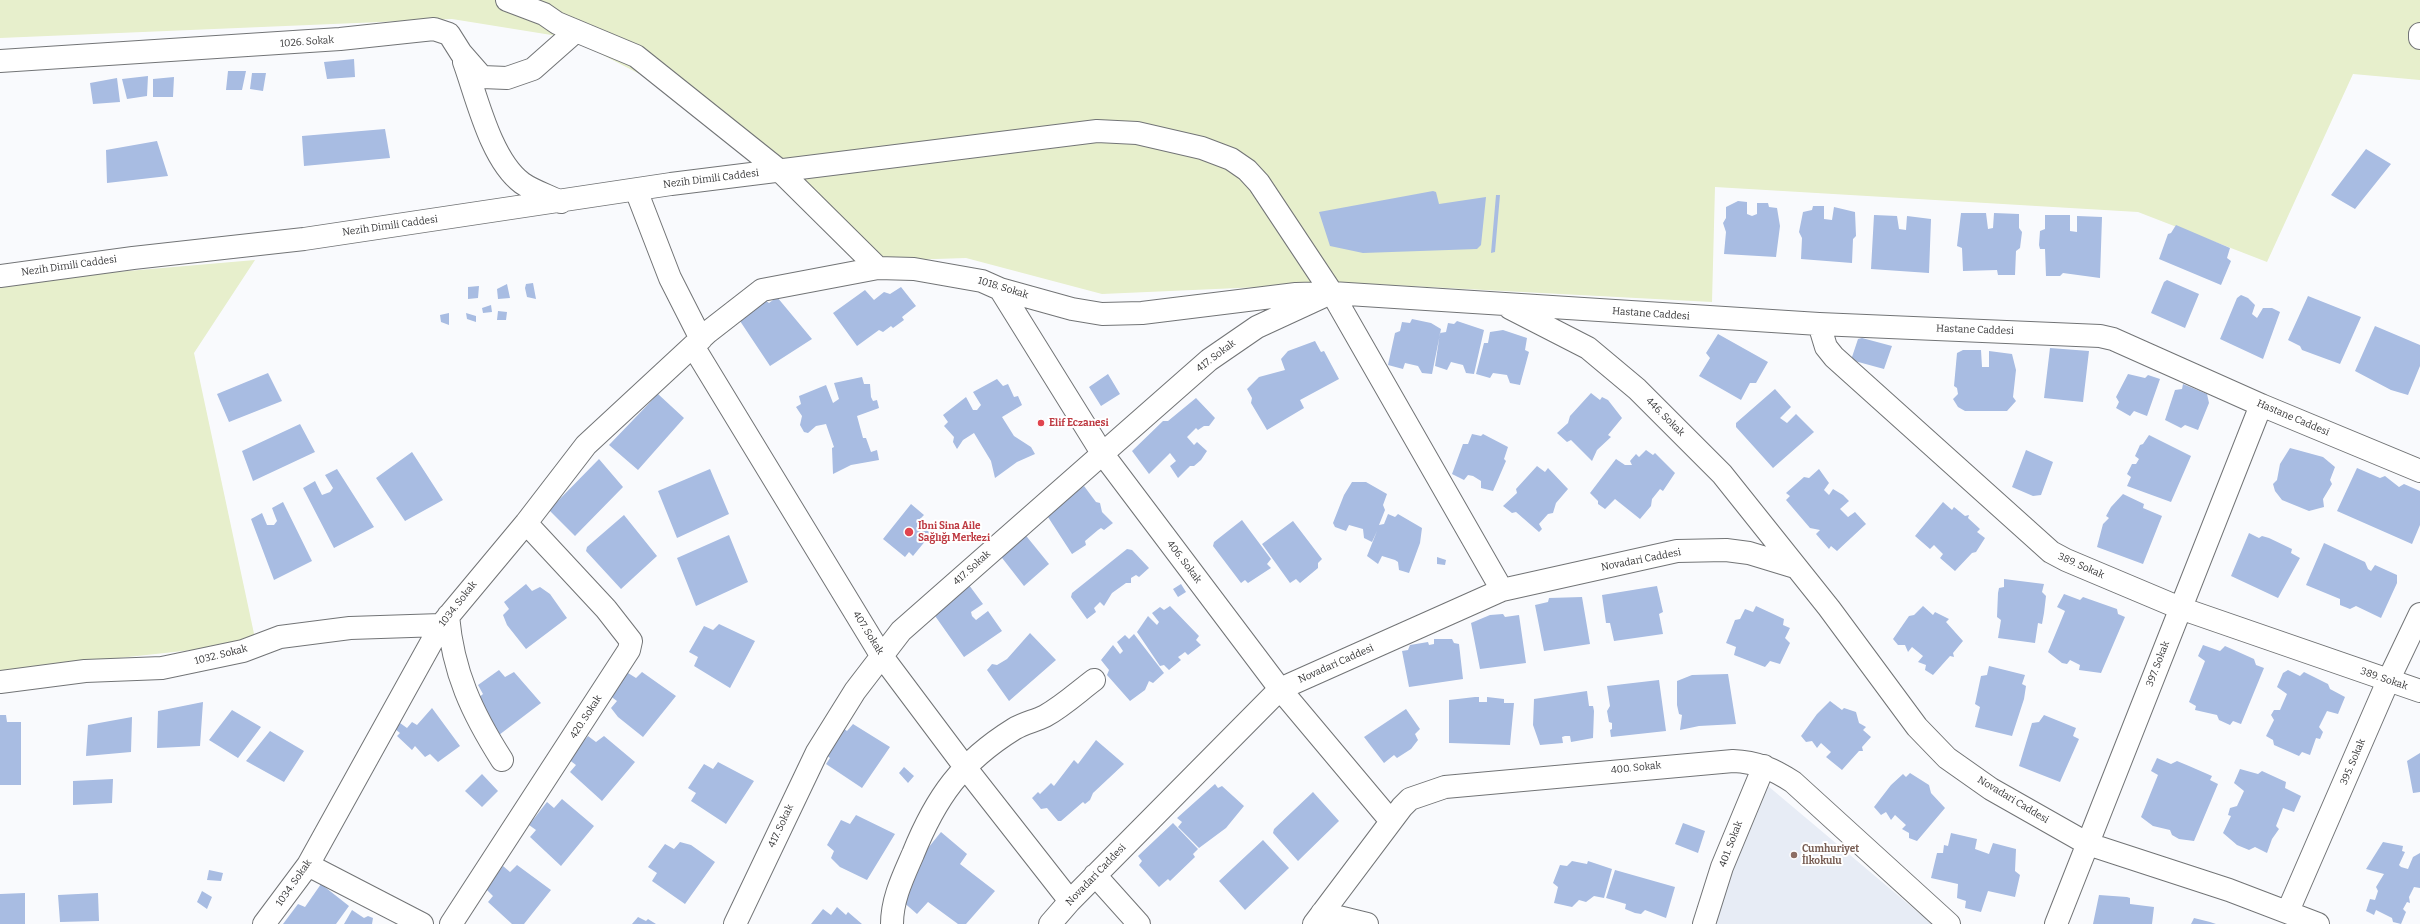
<!DOCTYPE html>
<meta charset="utf-8">
<style>
body{margin:0}
canvas{display:block;background:#f9fafd}
</style>
<canvas width="2420" height="924"></canvas>
<script>
const ctx = document.querySelector('canvas').getContext('2d');
ctx.lineJoin = 'round';
function fill(path, color) { ctx.fillStyle = color; ctx.fill(path, 'evenodd'); }
function stroke(path, color, width, dash) { ctx.strokeStyle = color; ctx.lineWidth = width; ctx.lineCap = dash ? 'butt' : 'round'; ctx.setLineDash(dash || []); ctx.stroke(path); }
function write(font, color, halo, rows, align = 'center') {
  ctx.font = font + ' Bitter,serif'; ctx.lineWidth = 4; ctx.setLineDash([]); ctx.textBaseline = 'middle'; ctx.strokeStyle = halo; ctx.fillStyle = color; for (const [text, x, y, turn = 0] of rows) {
    ctx.save(); ctx.translate(x, y); ctx.rotate((+turn || 0) * Math.PI / 180); ctx.textAlign = isNaN(turn) ? turn : align; if (halo) ctx.strokeText(text, 0, 0); ctx.fillText(text, 0, 0); ctx.restore();
  }
}
fill(new Path2D(`
 M1768,786l164,138h-223z`), '#e7ecf5');
fill(new Path2D(`
 M0,0h2420v80l-67,-6 -86,188 -129,-50 -423,-25 -3,115 -360,-19 -250,11 -136,-36 -91,3 -216,-177 -89,-46 -118,-19 -452,19z
 M255,260l-61,93 62,290 -256,28v-389z`), '#e7efcc');
fill(new Path2D(`
 M354,59l1,18 -28,2 -3,-17z
 M228,71h18l-4,19h-16z
 M252,73h14l-3,18 -13,-2z
 M148,76l-1,20 -20,3 -5,-20z
 M174,77l-1,20h-20v-18z
 M117,78l3,24 -27,2 -3,-21z
 M385,129l5,29 -86,8 -2,-30z
 M157,141l11,35 -61,7 -1,-33z
 M2366,149l25,15 -36,45 -24,-14z
 M1433,191l3,1 3,12 47,-7 -5,48 -4,4 -114,4 -33,-7 -11,-34z
 M1496,195h4l-5,57 -4,1z
 M1738,201l9,1v12l5,2 5,-2v-11h11l1,4 8,1 3,18 -4,31 -52,-3 2,-22 -3,-9 3,-5v-11z
 M1813,206h11v13l8,1 2,-13 21,5 1,24 -3,3 -1,24 -51,-4 1,-21 -3,-6 4,-20 9,-2z
 M1961,213h25l2,16 5,-1 1,-15 25,1v14l3,4 -2,16 -4,3 -1,24h-17l-1,-5 -34,1 -1,-23 -5,-2z
 M1874,215l23,1 2,13 7,1 1,-14 24,3 -2,54 -58,-4z
 M2045,215h25v16l7,1v-16l25,1 -2,61 -37,-5 -3,3h-14l-1,-27h-5l-1,-4 1,-14 5,-2z
 M2176,225l54,23 -3,10 4,3 -10,24 -62,-26 9,-25 3,-1z
 M2167,280l32,14 -14,34 -34,-15 13,-31z
 M533,283l3,16 -9,-2 -2,-9 1,-4z
 M507,284l3,14 -12,1 -1,-10z
 M479,286l-1,12 -10,1v-12z
 M901,287l15,19 -14,11 2,3 -11,8 -2,-2 -8,6 -4,-2 -22,16 -24,-33 32,-23 9,10 10,-8 6,2z
 M2241,295l7,3 7,7 -3,9 5,4 6,-10h9l8,4 -17,47 -43,-20 17,-41z
 M2308,296l53,21 -21,47 -38,-14 -2,-4 -12,-6z
 M777,297l35,42 -42,27 -34,-51 29,-15 4,3z
 M491,305l1,7 -9,1 -1,-5z
 M498,311l9,1 -1,8h-9z
 M449,313v12l-8,-3 -1,-7z
 M466,313l10,3v6l-9,-3z
 M1412,319l19,4 10,6 -9,45 -10,-1 -4,-7 -13,-3 -2,6 -15,-4 7,-32 5,-2 2,-9 8,1z
 M1457,321l27,9 -10,44 -8,-1 -3,-8 -12,-3 -4,8 -12,-4 5,-33 6,-1 2,-9 6,1z
 M2375,326l45,19v21l-12,29 -17,-5 -36,-19z
 M1503,330l24,8 -2,12 4,2 -9,33 -10,-2 -3,-8 -14,-2 -3,5 -14,-4 8,-31h4l2,-11z
 M1718,334l50,28 -12,21h-6l-9,17 -42,-24 11,-18 -4,-5z
 M1862,338l30,8 -8,23 -33,-9 7,-21z
 M1315,341l6,11 3,-1 15,28 -39,21 4,8 -37,22 -16,-27 1,-5 -5,-9 12,-12 26,-7 -4,-11 7,-8z
 M2050,348l39,3 -6,51 -39,-4z
 M1963,350h18l1,17h7v-16l23,3 4,16 -3,27 3,4 -9,10h-42l-7,-4 -5,-8 5,-5 -1,-6 -3,-2 3,-33z
 M268,373l14,28 -53,21 -12,-28z
 M1108,374l12,20 -19,12 -12,-19z
 M2128,374l17,4 3,-3 12,4 -13,37 -13,-5 -4,5 -14,-8 3,-6 -3,-5z
 M862,377l2,7h6l1,13 2,4 4,-1 2,8 -22,8 6,22h3l5,14 6,-2 2,10 -28,5 -18,9 -1,-26 2,-1 -8,-23 -10,2 -8,7 -4,-1 -4,-7 2,-9 -6,-9 5,-3 -2,-8 27,-11 7,18 6,-4 -5,-16z
 M997,379l6,7 5,-2 6,13 4,-1 4,9 -20,12 12,19 17,11 4,7 -18,8 -22,16 -4,-17 -17,-28 -11,7 -6,9 -4,-7 1,-5 -10,-11 4,-4 -5,-7 23,-18 7,13h4l4,-5 -8,-13z
 M2183,384l24,10 2,9 -11,27 -13,-5 -4,3 -16,-8 10,-30 7,-1z
 M1775,389l16,18 -11,11 7,5 9,-9 18,18 -41,36 -37,-41v-4z
 M1591,393l9,7 2,-3 6,3 14,18 -14,17 3,2 -14,13 -5,11 -21,-21 -4,2 -10,-9 11,-10 2,-7z
 M658,394l26,24 -46,52 -29,-25z
 M1196,398l19,20 -6,8h-5l-6,4 -2,-2 -9,9 7,8 3,-3 10,9 -6,9 -7,6h-4l-12,12 -8,-12 6,-5 -6,-8 -21,21 -17,-23 31,-30h5z
 M300,424l15,28 -62,29 -11,-30z
 M1472,434l9,2 2,-2 25,13 -4,12 2,2 -13,30 -12,-3v-7l-8,-5 -5,-1 -4,5 -12,-6 11,-30h5z
 M2149,435l42,21 -20,46 -44,-16 4,-9 -4,-3 5,-10h4l3,-5 -4,-3 5,-11 3,-1z
 M2290,448l33,9 12,10 -5,13 2,4 -9,15 1,8 -15,4 -27,-11 -7,-9 -2,-7 4,-4 3,-16z
 M1646,450l7,5 2,-2 20,20 -12,18 -3,-2 -8,10 -1,7 -11,13 -25,-20 -10,10 -7,-5v-3l-8,-8 26,-34 9,6h7l-2,-4 6,-7 3,3z
 M2026,450l27,12 -12,33 -8,1 -21,-9z
 M412,452l31,48 -38,21 -29,-43z
 M599,459l24,28 -48,49 -26,-26z
 M1537,466l8,6 3,-4 20,21 -12,14 -3,10 -5,1 -9,10 3,5 -3,3 -23,-20 -4,1 -9,-7 14,-13 -1,-4z
 M2357,468l23,10 5,-2 14,11 5,-3 16,7v34l-8,19 -75,-33z
 M337,469l37,58 -40,21 -31,-60 12,-7 7,14 8,-3 3,-4 -8,-13z
 M710,469l19,45 -52,24 -19,-47z
 M1819,469l10,14 -5,7 5,5 4,-6 10,6 6,6 -9,8 8,8 7,-5 11,12 -29,27 -6,-5 -2,3 -13,-15 4,-4 -10,-2 -24,-28 4,-4 -4,-3 18,-16 5,1z
 M1352,482h14l21,12 -4,11 2,5 -6,15 5,-1 4,-10 7,3 3,-3 24,14 -2,15 -11,30 -10,-3 -1,-8 -3,-2 -13,-4 -4,8 -11,-8 10,-25 -5,11 -8,-4 -1,-9 -14,-4 -3,6 -11,-4 -2,-4 11,-28z
 M1084,486l12,16 4,1 2,9 11,11 -9,7 -3,-2 -3,2 -13,11 1,4 -14,9 -26,-40z
 M2123,494l21,10 -1,4 19,8 -19,48 -46,-17 6,-23 6,-6 -3,-2 5,-9z
 M283,502l29,59 -38,19 -23,-61 11,-6 5,12h7l3,-4 -5,-13z
 M1943,502l9,8 2,-3 11,9 4,-1 -1,3 12,11 -3,3 8,6 -9,14 -4,1 -17,18 -15,-13 3,-4 -9,-9 -4,4 -15,-13z
 M911,504l13,11 -3,3 10,8 -4,4 4,4 -18,22 -4,-4 -4,5 -22,-18z
 M624,515l33,41 -36,33 -35,-38 1,-4z
 M1242,520l29,39 -4,5 4,4 -23,15 -3,-3 -4,3 -28,-37 1,-4z
 M1293,521l29,38 -4,4v5l-18,15 -4,-4 -6,4 -28,-39z
 M1023,532l26,32 -25,22 -25,-32z
 M2249,533l10,5 3,-2 7,2 23,11 -1,4 9,5 -22,40 -47,-22z
 M729,535l19,47 -52,24 -19,-48z
 M2324,543l41,19 3,7 3,2 4,-6 22,10v8l-16,35 -25,-12 -6,3 -10,-4v-6l-34,-14z
 M1127,549l5,1 17,18 -10,9 -3,-2 -5,3v5h-5l-14,10 -8,13 -4,-4 -6,6 2,4 -9,7 -16,-22 1,-4z
 M1437,557l9,3 -1,5 -8,-1z
 M2004,579l40,5 -2,8 4,4 -2,17 -2,11 -4,-1 -3,20 -37,-5 3,-18 -4,-3 1,-24 1,-5 5,-1z
 M526,584l6,7 8,-4 10,7 17,24 -41,31 -19,-24 -4,-10 6,-6 -5,-7z
 M1181,584l5,8 -8,5 -5,-8z
 M969,585l14,19 -12,8 1,4 4,4 12,-9 14,20 -38,26 -31,-44z
 M1657,586l6,26 -4,2 4,20 -49,7 -4,-18h-4l-4,-28z
 M2064,594l16,6 3,-3 34,12 1,5 7,3 -24,56 -22,-3 1,-5 -10,-5 -3,4 -5,-1 -14,-11 17,-41 -8,-4z
 M1582,597l8,47 -46,7 -9,-46 13,-3 1,-4z
 M1170,606l29,30 -3,4 5,5 -13,10 -3,-3 -4,3 -3,2 3,3 -12,10 -5,-5 -4,1 -23,-34 11,-16 9,9 2,-3 -7,-9 8,-6 4,3z
 M1756,606l28,13 -1,6 7,3 -5,10 5,5 -10,21 -10,-3 -5,6 -31,-12 2,-8 -10,-4 9,-23 5,-1 5,-10 8,3z
 M1923,606l10,9 2,-3 14,7 -3,3 17,19 -10,12 1,4 -4,-1 -17,19 -8,-5 1,-5 -8,-3 5,-6 -11,-9 -4,5 -3,-7h-7l-5,-6 16,-23 5,-1z
 M1503,614l2,3 14,-2 7,48 -46,6 -9,-46 19,-8z
 M719,624l36,17 -25,47 -36,-22 4,-9 -9,-5 15,-26 9,4z
 M1030,633l26,27 -47,41 -22,-31 5,-6 5,1 10,-6z
 M1134,634l30,39 -11,10 -4,-2 -4,9 -15,11 -23,-26 2,-5 -8,-10 12,-15 7,9 3,-3 -6,-9 8,-7 4,4z
 M1434,639h18l2,4 5,1 4,35 -54,8 -7,-36 6,-1 2,-5 18,-3 1,3 5,-1z
 M2203,645l17,6 5,-5 29,13 2,6 8,3 -23,56 -8,-3 -3,4 -11,-5 -2,-5 -22,-5 1,-4 -7,-4 16,-41 -7,-5z
 M1989,666l36,9 -3,9 4,2 -2,13 -12,37 -37,-9 5,-20 -5,-3 6,-28 6,-1z
 M499,670l6,7 9,-5 27,31 -42,32 -23,-35 7,-6 -5,-9z
 M2288,670l12,6 4,-4 24,12 2,5 15,8 -7,17 -11,-3 -8,16 4,5 -3,7 -4,-1 -6,17 -8,-3 -3,4 -25,-11 -1,-5 -7,-4 8,-16 -3,-5 3,-5h6l7,-16 -10,-7 6,-14z
 M642,672l34,24 -33,41 -25,-20 -7,-9 6,-7 -8,-6 19,-22 8,5z
 M1728,674l8,50 -37,2 -19,4 2,-15 -3,-1 -2,-9v-24l15,-6z
 M1659,680l7,51 -55,6 -1,-7 2,-1v-6l-3,-1 -2,-11 3,-5 -3,-20z
 M1587,691l2,15h4l1,5 -1,27 -22,4 -1,-6h-5l-3,1 1,6 -23,2 -7,-20 1,-26z
 M1475,697h4v5h8v-5l17,2v4h10l-4,42 -61,-2v-43z
 M1830,701l12,9 2,-2 12,4 3,11 7,4 -3,3 8,7 -9,10 1,4h-4l-17,19 -16,-13 5,-5 -10,-9 -4,5 -5,-7 -6,1 -5,-6 16,-22z
 M203,702l-3,44 -43,2 1,-37z
 M432,708l28,38 -22,16 -8,-8 -5,3 -10,-11 -3,4 -15,-14 3,-3 -5,-4 5,-6 7,5 5,-6 5,3z
 M1406,709l14,20 -5,5 3,6 -7,9 -14,9 -3,-3 -10,8 -20,-26z
 M232,710l29,17 -23,31 -29,-18z
 M0,715h6l1,7h14v63h-21z
 M2044,715l32,13 -3,8 6,3 -19,43 -41,-16 13,-43 7,-1z
 M132,717l-1,35 -45,4 2,-31z
 M853,724l37,23 -28,41 -36,-24 4,-6 -8,-6 18,-26 7,5z
 M270,731l34,20 -20,31 -38,-21z
 M588,736l8,6 8,-6 31,26 -33,39 -32,-29 6,-7 -8,-6z
 M1096,740l28,24 -31,29 -3,7 -5,4 -2,-2 -22,19h-3l-11,-13 -6,1 -9,-11 6,-6 2,2 11,-11 3,3 20,-26 4,4z
 M2420,753v39l-7,1 -6,-32z
 M2157,758l14,6 6,-3 12,5 23,10 -2,4 8,4 -24,57 -15,-2 -7,-4 -2,-5 -17,-4 -12,-9 17,-42 -7,-4z
 M718,762l36,19 -28,43 -35,-23 5,-8 -8,-5 16,-24 9,5z
 M904,767l10,9 -6,7 -9,-10z
 M2240,769l18,5 4,-3 24,11 -1,6 16,8 -7,16 -11,-4 -7,18 3,3 -7,10 -5,14 -12,-6 -6,3 -12,-5 -14,-12 8,-17 -3,-1 2,-7 7,-2 7,-15 -10,-8z
 M1910,773l19,12 2,8 14,15 -28,33 -8,-3v-5l-7,-4 4,-4 -11,-10 -4,5 -5,-8 -5,3 -7,-8 17,-22 12,-11 3,3z
 M482,774l16,17 -16,16 -17,-16z
 M113,779l-1,24 -39,2v-24z
 M1215,784l3,4 4,-2 22,20 -18,22 -27,20 -21,-21 4,-5 -5,-4z
 M1313,792l26,29 -41,40 -25,-28 1,-4z
 M562,799l32,27 -33,40 -31,-29 6,-7 -7,-5 18,-23 7,6z
 M856,815l39,19 -28,46 -27,-13 -9,-9 3,-7 -7,-6 14,-25 9,4z
 M1173,823l25,26 -5,5 2,3 -25,24 -2,-2 -9,8 -20,-22 3,-4 -4,-5z
 M1683,823l22,8 -7,22 -23,-9z
 M941,832l26,22 -7,10 35,27 -29,33h-8l-30,-22 -11,12 -16,-14 15,-37z
 M1951,833l26,6 -2,10 14,5 4,-11 23,6 -1,22 5,4 -5,22 -27,-6 -7,21 -16,-4 1,-7 -9,-3 1,-14 -27,-6 6,-25h6l1,-8 4,1z
 M1263,840l26,28 -44,42 -26,-29z
 M680,842l11,3 24,17 -30,42 -33,-23 5,-8 -9,-6 17,-23 9,5z
 M2383,842l20,4 -1,5 3,1 -6,13 2,2 7,2 5,-12 7,-4v35l-6,-1 -5,10 1,6 -3,-1 -4,7 3,3 -5,12 -8,-2 -1,-4 -16,-8 -2,5 -8,-4 4,-12 5,1 3,-9 -2,-4 8,-13 -18,-5z
 M1572,861l15,3 1,-3 24,8 -8,29 -10,-2 -8,6 -7,-2 -7,7 -18,-4 4,-16 -5,-4 7,-18 7,1z
 M517,865l34,25 -27,34h-12l-24,-22 5,-6 -7,-7 17,-23 7,6z
 M209,870l14,3 -2,8 -14,-1z
 M1615,870l60,17 -9,31 -21,-8 -4,4 -6,-1 -10,-4 1,-5 -20,-6z
 M321,884l28,22 -13,18h-53l15,-20 7,3z
 M202,891l10,6 -5,12 -10,-7z
 M25,893v31h-25v-30z
 M98,893l1,28 -39,1 -2,-27z
 M2099,895l28,2 3,1v6l24,3 -2,17h-59z
 M837,907l9,8 2,-3 14,12h-51l12,-15 8,6z
 M352,910l12,8 4,-2 5,2 -1,6h-28z
 M638,917l8,4 2,-2 8,5h-24z
 M2194,918l16,4 6,2h-25z`), '#a8bce2');
const minor = new Path2D(`
 M507,0l37,14 13,9 79,33 144,115 98,97
 M2420,34v4
 M0,61l340,-22 94,-10 15,5 12,19 21,24 25,1 26,-9 43,-38
 M464,62c13,36 27,98 58,121 11,8 27,13 39,19
 M636,190l34,88 31,61
 M0,276l133,-18 171,-19 367,-55 426,-53 40,2 65,15 29,11 16,11 12,13 73,110 170,297
 M1000,289l102,164 178,236 110,131
 M1510,308l78,40 49,41 85,85 107,134 88,119 30,31 44,31 97,55 141,46 89,34
 M1819,324l7,23 8,10 217,195 15,8 114,48 240,83
 M693,346l188,309 84,112 105,134
 M448,616c5,56 24,97 54,144
 M0,682l85,-11 77,-3 81,-17 37,-14 70,-9 91,-3
 M308,865l114,59
 M1095,875l44,49
 M2288,911l100,-230 32,-67
 M1322,913l45,11
 M264,924l44,-59 133,-240 85,-102 60,-78 122,-113 54,-42 116,-22 36,1 68,12 18,8 72,20 30,5 40,-1 154,-19 36,-1 487,31 281,12 13,3 148,66 159,66
 M451,924l178,-274 2,-9 -25,-32 -80,-86
 M735,924l82,-172 38,-61 46,-60 308,-271 48,-33 65,-30
 M892,924c0,-25 11,-47 21,-70 23,-57 48,-92 101,-125 10,-6 21,-8 31,-13 18,-10 33,-24 49,-36
 M1050,924l20,-23 210,-212 222,-99 175,-39 49,-1 23,3 46,14
 M1314,924l88,-117 8,-8 35,-12 288,-26c24,1 40,8 60,21l156,142
 M1704,924l18,-57 42,-101
 M2056,924l205,-519`);
stroke(minor, '#727476', 24);
stroke(minor, '#fff', 22);
for (const [x, y, r, color] of [
 [1041,423,4,"#e0444e"],
 [909,532,5,"#e0444e"],
 [1794,855,4,"#8d6e63"]
]) { const dot = new Path2D(); dot.arc(x, y, r, 0, 2 * Math.PI); ctx.fillStyle = color; ctx.fill(dot); stroke(dot, '#fff', 1.5); }
write('10px', '#373738', '#fff', [
 ["1026. Sokak",307,42,-4],
 ["Nezih Dimili Caddesi",711,179,-7],
 ["Nezih Dimili Caddesi",390,226,-8],
 ["Nezih Dimili Caddesi",69,266,-8],
 ["1018. Sokak",1003,288,17],
 ["Hastane Caddesi",1651,314,4],
 ["Hastane Caddesi",1975,330,2],
 ["417. Sokak",1216,356,-37],
 ["446. Sokak",1665,417,45],
 ["Hastane Caddesi",2293,418,23],
 ["Novadari Caddesi",1641,560,-11],
 ["406. Sokak",1184,562,53],
 ["389. Sokak",2081,566,24],
 ["417. Sokak",972,568,-42],
 ["1034. Sokak",458,604,-52],
 ["407. Sokak",868,633,58],
 ["1032. Sokak",221,655,-14],
 ["Novadari Caddesi",1336,664,-24],
 ["397. Sokak",2158,664,-69],
 ["389. Sokak",2384,679,19],
 ["420. Sokak",586,717,-57],
 ["395. Sokak",2353,762,-67],
 ["400. Sokak",1636,768,-6],
 ["Novadari Caddesi",2013,800,31],
 ["417. Sokak",781,826,-65],
 ["401. Sokak",1731,844,-69],
 ["Novadari Caddesi",1096,875,-46],
 ["1034. Sokak",294,883,-55]
]);
write('bold 10px', '#be3a42', '#fff', [
 ["Elif Eczanesi",1049,423],
 ["Ibni Sina Aile",918,526],
 ["Sağlığı Merkezi",918,538]
], 'left');
write('bold 10px', '#785e54', '#fff', [
 ["Cumhuriyet",1802,849],
 ["İlkokulu",1802,861]
], 'left');
</script>
